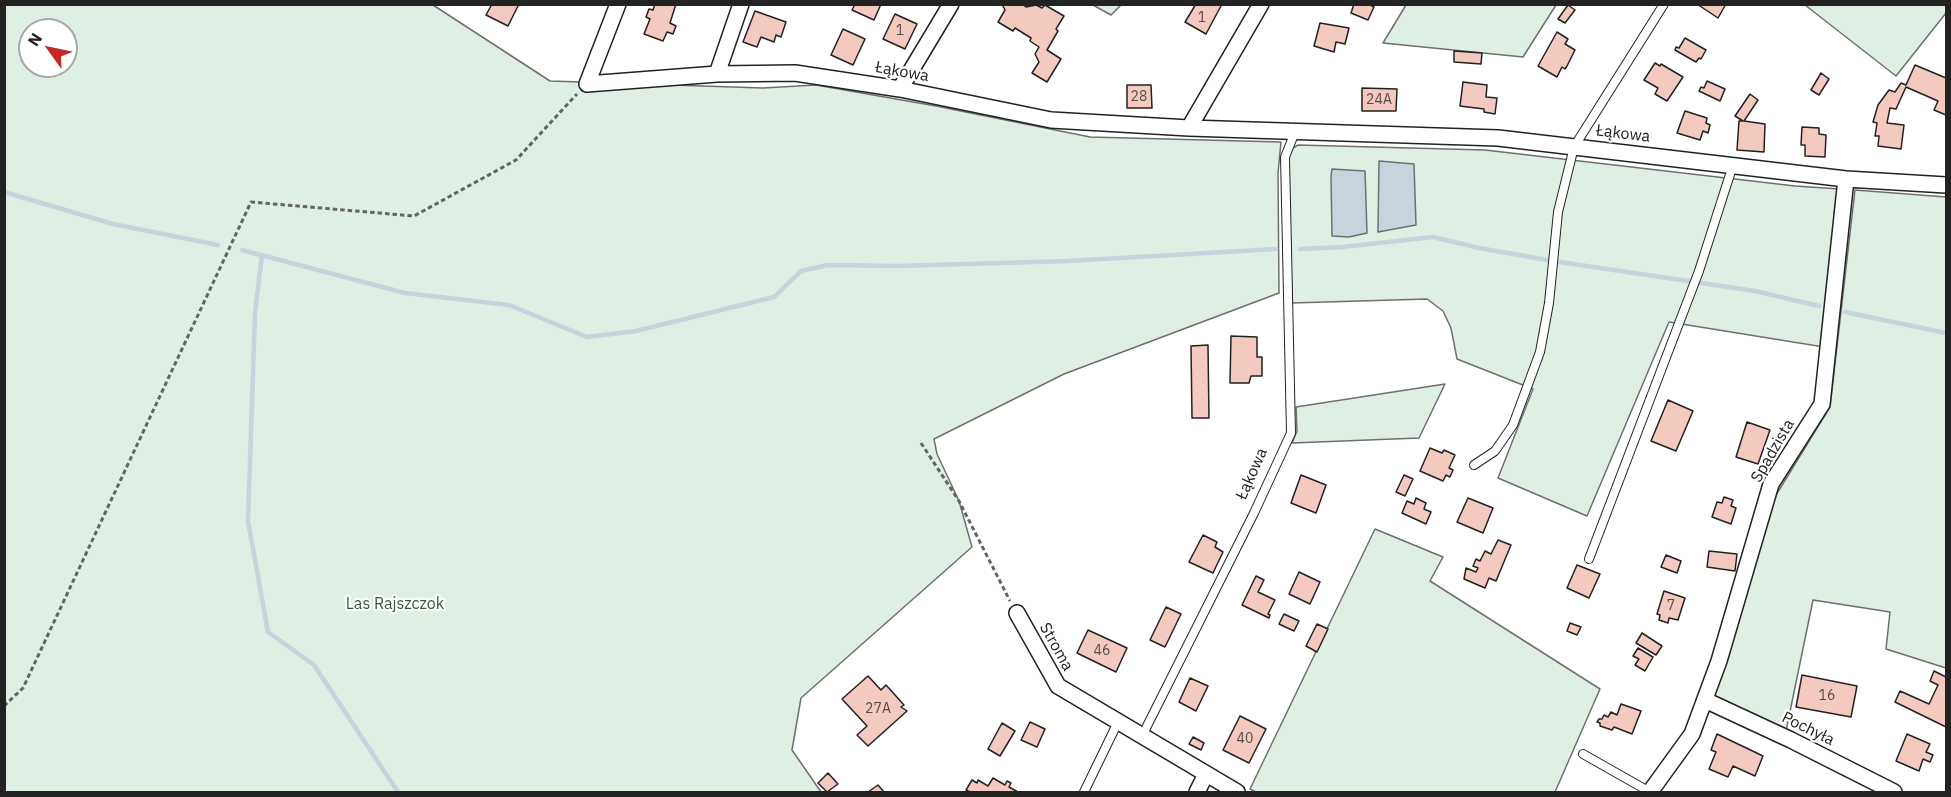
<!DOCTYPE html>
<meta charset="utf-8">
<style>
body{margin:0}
#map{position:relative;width:1951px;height:797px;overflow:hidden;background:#fff;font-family:"IBM Plex Sans",sans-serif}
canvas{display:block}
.frame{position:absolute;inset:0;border:6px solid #222;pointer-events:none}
.north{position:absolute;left:18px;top:18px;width:60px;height:60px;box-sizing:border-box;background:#fff;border:2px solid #a7a7a7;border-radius:50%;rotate:303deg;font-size:16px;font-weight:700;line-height:24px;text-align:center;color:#222}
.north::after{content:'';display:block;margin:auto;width:21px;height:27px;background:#c62828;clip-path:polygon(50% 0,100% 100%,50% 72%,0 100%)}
</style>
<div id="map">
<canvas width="1951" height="797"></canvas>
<div class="frame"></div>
<div class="north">N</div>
</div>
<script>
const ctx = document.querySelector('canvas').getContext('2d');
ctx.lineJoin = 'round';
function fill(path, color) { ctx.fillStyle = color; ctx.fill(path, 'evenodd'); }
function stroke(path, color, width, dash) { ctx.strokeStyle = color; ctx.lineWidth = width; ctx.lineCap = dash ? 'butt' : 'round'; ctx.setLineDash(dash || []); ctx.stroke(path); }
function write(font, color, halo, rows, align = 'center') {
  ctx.font = font + ' "IBM Plex Sans",sans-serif'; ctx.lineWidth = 4.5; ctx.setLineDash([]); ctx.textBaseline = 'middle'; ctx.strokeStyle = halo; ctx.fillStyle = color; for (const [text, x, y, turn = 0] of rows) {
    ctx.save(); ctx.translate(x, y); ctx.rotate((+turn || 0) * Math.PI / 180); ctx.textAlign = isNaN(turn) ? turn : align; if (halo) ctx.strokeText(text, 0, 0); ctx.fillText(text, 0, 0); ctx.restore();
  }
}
const green = new Path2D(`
 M5,5h428l117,76 213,7 53,-3 120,21 154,31 191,5 -3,31 1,120 -215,81 -130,65 3,15 22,47 13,46 -171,151 -9,52 29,42h-816zM30,30h36v36h-36z
 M1093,5h28l-10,10z
 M1406,5v-1l150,1 -33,52 -140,-14z
 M1805,5h141v8l-50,63z
 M1298,145l187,5 310,36 45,3 -16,158 -155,-25 -82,194 -89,-38 35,-89 -76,-30 -6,-31 -8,-17 -16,-12 -135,4 -4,-152z
 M1855,190l91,7v471l-60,-19 4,-37 -77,-12 -27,131 -73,-33 63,-203 54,-88z
 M1445,384l-26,54 -127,5 5,-12 -1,-24z
 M1375,529l68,28 -13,24 170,108 -45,103h-299l-6,-3z`);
fill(green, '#e0efe3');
stroke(green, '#6f6f6f', 1.5);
const water = new Path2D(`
 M1379,161l35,3 2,61 -38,7z
 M1332,169l33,2 2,62 -18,4 -17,-1 -1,-60z`);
fill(water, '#c7d3dd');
stroke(water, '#6f6f6f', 1.5);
stroke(new Path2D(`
 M4,192l109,32 105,21
 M1300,249l42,-2 91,-10 46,11 74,13 202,30 64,15
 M242,250l163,43 104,12 78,32 49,-6 138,-34 27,-26 27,-6 70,1 170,-5 208,-12
 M262,255l-7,58 -7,208 20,111 46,33 84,127
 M1845,312l101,21`), '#c7d3dd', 4.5);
const building = new Path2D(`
 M492,4h27l-11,22 -22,-11z
 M655,4h21l-6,19 6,3 -3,8 -6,-2 -4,9 -19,-7 6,-15 -4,-2 3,-8 4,1z
 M855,4h26l-7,16 -22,-10z
 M1002,4h20l4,3 10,-2 6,3 3,-3 19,11 -8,13 2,2 -11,19 14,9 -14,23 -15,-9 7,-11 -4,-8 4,-7 -9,-6 1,-3 -16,-10 -2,3 -15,-9 7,-12z
 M1196,4h26l-16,30 -21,-12z
 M1354,4h14l6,3 -6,13 -17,-7z
 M1697,4h29l-8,14z
 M1568,5l7,5 -10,13 -7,-4z
 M755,11l31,11 -5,15 -5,-2 -2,7 -13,-5 -4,10 -14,-5z
 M895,14l22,10 -12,25 -22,-10z
 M1320,23l29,5 -4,16 -9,-2 -2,10 -20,-6z
 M843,29l22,10 -12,26 -22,-10z
 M1557,32l11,7 -3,5 10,6 -8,16 -2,3 -3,-2 -5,10 -19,-11z
 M1685,38l21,12 -5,9 -2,-1 -3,4 -21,-12 1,-3 3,1z
 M1454,51l28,2 -1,11 -27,-2z
 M1655,63l5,3 1,-2 22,13 -16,24 -12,-7 3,-6 -14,-8z
 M1915,65l31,13v37l-12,-5 4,-9 -32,-14 -10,22 -6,-1 -3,15 17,2 -3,24 -23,-3 1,-10h-4l2,-13 -4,-1 5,-17 11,-15 6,2 6,-9 5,2z
 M1821,73l8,6 -10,16 -8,-5z
 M1707,81l18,8 -5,12 -21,-10 2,-4 3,1z
 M1463,82l24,3 -1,12 11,1 -2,16 -11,-2v-3l-24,-3z
 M1127,85h24l1,23h-25z
 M1362,88l35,1 -1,22h-34z
 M1750,94l8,6 -14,21 21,3 -1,28 -27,-2 2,-29h4l-8,-5z
 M1685,111l22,7 -1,5 4,2 -2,8 -5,-2 -3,9 -23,-7z
 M1802,127l17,1v6l7,1 -1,22 -20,-1v-11h-4z
 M1231,336l26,1v20h5v19h-11l-2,7h-19z
 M1208,345l1,73h-17l-1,-72z
 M1668,400l25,11 -17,40 -25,-10z
 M1747,422l23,8 -12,34 -22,-7z
 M1430,448l12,5 2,-3 11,5 -6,13 4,2 -3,7 -4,-2 -3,6 -23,-10z
 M1301,475l25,10 -10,28 -25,-10z
 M1404,475l9,4 -8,17 -9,-4z
 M1724,497l9,3 -2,6 5,2 -5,16 -19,-7 5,-15 5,1z
 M1416,498l10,5 -2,6 7,3 -5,12 -24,-11 5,-12 7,3z
 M1468,498l25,10 -10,25 -26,-11z
 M1203,535l14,7 -2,5 8,5 -10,21 -24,-11z
 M1498,540l13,5 -15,36 -7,-3 -4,10 -21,-9 2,-11 10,4 2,-4 -5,-2 3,-7 4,2 5,-10 6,3z
 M1709,551l28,3 -2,17 -28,-4z
 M1666,555l15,6 -4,12 -16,-6z
 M1577,565l23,9 -11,24 -22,-10z
 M1299,572l21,10 -10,22 -21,-10z
 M1256,576l8,4 -6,12 17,8 -7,14 2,1 -1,3 -27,-13z
 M1664,591l21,7 -7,22 -9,-2 -1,5 -9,-3 1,-5 -3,-1z
 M1166,607l15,7 -16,33 -15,-7z
 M1284,614l15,7 -5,10 -15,-7z
 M1570,623l11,4 -4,8 -10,-4z
 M1317,624l11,5 -11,23 -11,-6z
 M1088,630l39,18 -11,24 -39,-19z
 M1642,633l20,13 -6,9 -20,-12z
 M1638,648l15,9 -8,14 -10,-6 4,-6 -6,-3z
 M1934,671l12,6v50l-51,-25 5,-11 29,13 9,-19 -8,-4z
 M1802,675l55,11 -6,31 -55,-10z
 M868,676l13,14 5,-5 18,20 -3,2 6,4 -39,35 -11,-11 10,-9 -25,-27z
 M1190,678l18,8 -12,25 -17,-9z
 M1621,704l20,7 -9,23 -18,-7 -2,3 -12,-4v-3l-3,-1 2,-3h3l2,-4 4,2 3,-5 6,3z
 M1240,716l26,13 -17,34 -26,-13z
 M1030,722l15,7 -8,18 -16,-7z
 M1002,723l13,8 -15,25 -12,-7z
 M1717,734l46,22 -8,20 -22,-10 -5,11 -19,-8 7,-17 -5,-2z
 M1907,734l23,10 -4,8 7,3 -3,7 -7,-3 -4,12 -23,-10z
 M1193,737l11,6 -3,7 -12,-6z
 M828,773l10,11 -11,8 -9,-9z
 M993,778l12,7 2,-4 4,2 -2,4 9,5h-48l-4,-2 6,-10 5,3 1,-3 10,6z
 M878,785l6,7h-16z`);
fill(building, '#f3c9c0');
stroke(building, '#222', 1.5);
const service = new Path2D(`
 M1474,465l21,-14 18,-26 27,-73 9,-49 9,-91 16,-65 90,-143
 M1589,559l110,-288 34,-106
 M1142,736l112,-223 37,-80 -6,-276 10,-25
 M1583,754l67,38
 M1084,792l34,-70`);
const minor = new Path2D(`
 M618,4l-31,80 130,-10 78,-1 105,16 151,31 138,8 309,10 348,41 100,6
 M717,74l24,-70
 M900,89l51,-85
 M1189,128l72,-124
 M1017,613l41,73 179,106
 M1705,700l86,40 103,52
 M1197,792l9,-18
 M1650,792l42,-58 27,-73 52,-177 51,-80 24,-225`);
stroke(service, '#222', 10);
stroke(minor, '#222', 18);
stroke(new Path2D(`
 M921,443l38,58 51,100
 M4,706l19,-18 228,-486 163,14 102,-56 61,-66`), '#646464', 3, [4.5, 3]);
stroke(service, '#fff', 8);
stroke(minor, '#fff', 15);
write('14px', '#564c4a', null, [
 ["1",1202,18],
 ["1",900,31],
 ["28",1139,97],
 ["24A",1379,100],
 ["7",1671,606],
 ["46",1102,651],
 ["16",1827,696],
 ["27A",878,709],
 ["40",1245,739]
]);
write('16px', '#222', '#fff', [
 ["Łąkowa",902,72,10],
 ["Łąkowa",1623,134,7],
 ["Spadzista",1773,451,-60],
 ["Łąkowa",1252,474,-66],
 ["Stroma",1056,647,61],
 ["Pochyła",1808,729,26]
]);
write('16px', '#2f5e38', '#fff', [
 ["Las Rajszczok",395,604]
]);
</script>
